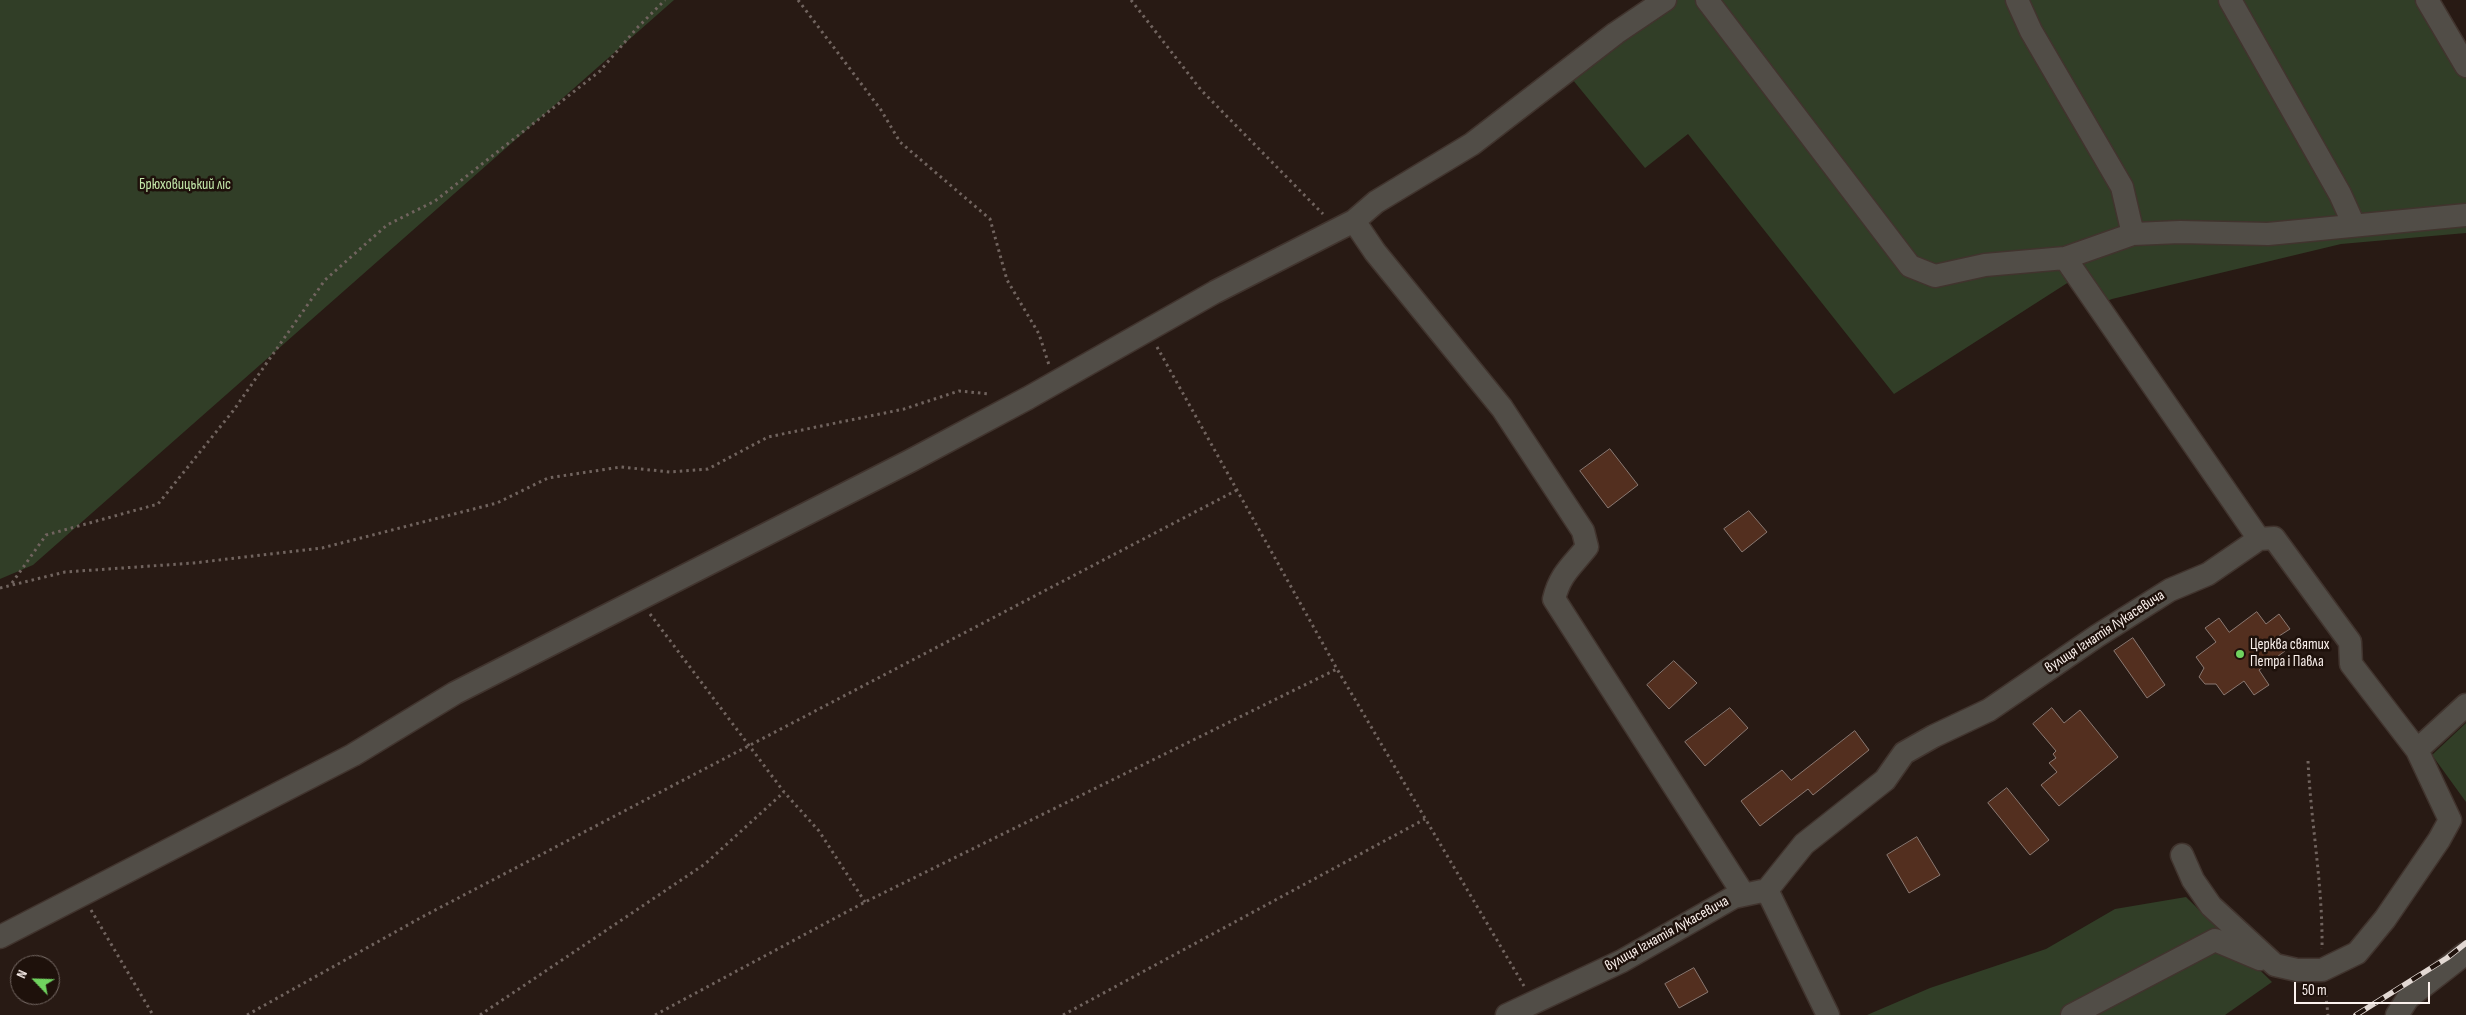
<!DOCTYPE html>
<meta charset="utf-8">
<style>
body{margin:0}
#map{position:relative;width:2466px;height:1015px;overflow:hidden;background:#281a14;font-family:"Sofia Sans Condensed",sans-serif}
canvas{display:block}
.north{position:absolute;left:10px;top:955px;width:50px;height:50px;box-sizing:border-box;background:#1e110b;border:1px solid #776b66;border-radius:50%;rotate:294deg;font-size:14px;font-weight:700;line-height:20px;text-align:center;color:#fcf2ee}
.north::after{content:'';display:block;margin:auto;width:18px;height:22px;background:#70d35f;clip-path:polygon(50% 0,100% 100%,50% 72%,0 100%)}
.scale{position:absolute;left:2294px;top:982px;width:136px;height:22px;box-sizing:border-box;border:2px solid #fcf2ee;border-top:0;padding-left:6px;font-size:15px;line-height:18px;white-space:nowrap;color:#fcf2ee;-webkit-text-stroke:4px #1e110b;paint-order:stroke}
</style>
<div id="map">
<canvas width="2466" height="1015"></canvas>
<div class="north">N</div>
<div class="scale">50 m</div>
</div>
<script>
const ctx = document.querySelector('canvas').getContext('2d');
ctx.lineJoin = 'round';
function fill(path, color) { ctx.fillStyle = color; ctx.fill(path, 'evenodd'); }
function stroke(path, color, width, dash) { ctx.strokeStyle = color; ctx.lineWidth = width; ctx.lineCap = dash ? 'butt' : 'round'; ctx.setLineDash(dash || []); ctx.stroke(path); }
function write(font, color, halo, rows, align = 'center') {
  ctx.font = font + ' "Sofia Sans Condensed",sans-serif'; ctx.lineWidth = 5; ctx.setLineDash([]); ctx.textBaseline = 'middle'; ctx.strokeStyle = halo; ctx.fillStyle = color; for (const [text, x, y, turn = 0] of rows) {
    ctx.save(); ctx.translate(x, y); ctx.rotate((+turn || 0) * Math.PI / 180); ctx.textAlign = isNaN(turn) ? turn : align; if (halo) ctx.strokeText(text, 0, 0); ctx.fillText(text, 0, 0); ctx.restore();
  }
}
fill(new Path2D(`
 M0,0h674l-641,565 -33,14z
 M1676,0h746l44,74v159l-125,11 -229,55 -18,7 -22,-26 -178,114 -206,-260 -43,34 -77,-94z
 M2466,723v79l-34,-47z
 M2186,897l86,85 -47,33h-358l63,-27 116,-39 69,-40z`), '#313e27');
const building = new Path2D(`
 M1610,449l28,36 -30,23 -28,-37z
 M1749,511l18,21 -25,20 -18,-23z
 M2257,612l9,12 13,-10 11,15 -14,9 9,13 -26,19 10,15 -15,10 -10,-14 -20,14 -8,-11h-11l-6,-7 5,-9 -8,-11 20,-15 -11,-14 14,-10 10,14z
 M2133,638l32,47 -18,13 -33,-47z
 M1674,661l23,22 -28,26 -22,-24z
 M1730,708l18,20 -43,38 -20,-24z
 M2052,708l12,15 16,-13 38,47 -59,49 -18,-21 16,-13 -8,-9 7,-5 -3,-4 3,-3 -23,-27z
 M1855,731l14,19 -56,45 -5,-6 -48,37 -19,-25 41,-31 9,10z
 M2007,788l42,52 -19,15 -42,-52z
 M1917,837l23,38 -31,18 -22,-38z
 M1694,968l14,24 -29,16 -14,-24z`);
fill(building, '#532f1f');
stroke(building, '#8b7972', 1);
const minor = new Path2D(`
 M1707,0l203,266 25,10 50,-11 80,-7 68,-24 -11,-47 -91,-156 -14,-31
 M2230,0l110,194 14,31
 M2427,0l39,66
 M1354,221l21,31 127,156 81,123 4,16c-15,19 -27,27 -33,52l190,296
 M2133,234l47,-2 88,2 198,-19
 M2065,258l194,281
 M2417,750l49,-45
 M1767,890l61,125
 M0,937l353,-182 102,-62 455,-232 118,-63 187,-106 139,-71 22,-19 96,-58 144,-111 49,-33
 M1507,1015l115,-54 112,-64 33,-7 37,-46 81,-64 19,-27 30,-17 55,-26 108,-74 73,-46 38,-16 51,-35 15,-1 76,104 1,22 66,86 33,70 -11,20 -54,79 -28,34 -35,17h-25l-22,-5 -64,-59 -18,-26 -11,-25
 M2072,1015l143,-75 45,19
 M2397,1015l11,-17 58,-45`);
stroke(minor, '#41342e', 25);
stroke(new Path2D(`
 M798,0l83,110 19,32 90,77 17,61 32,54 10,31
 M1131,0l70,90 122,124
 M1157,347l180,322 187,317
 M12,583l34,-48 112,-31 75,-93 92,-131 62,-55 48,-24 165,-130 37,-43 28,-28
 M0,588l65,-16 129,-9 128,-15 175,-45 51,-25 73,-11 49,5 38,-3 60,-32 136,-28 55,-18 31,3
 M650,614l134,178 35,39 46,71
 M2308,761c3,63 15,125 14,188
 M91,910l62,105
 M2325,988l3,27
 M247,1015l175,-98 815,-427
 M480,1015l225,-151 79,-72
 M655,1015l210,-113 472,-233
 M1063,1015l362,-196`), '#71645f', 3, [2.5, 4]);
stroke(minor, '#514d47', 22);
const rail = new Path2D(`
 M2356,1015l91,-57 19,-15`);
stroke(rail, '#e2d8d3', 5.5);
stroke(rail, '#1e110b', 4, [11]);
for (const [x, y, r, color] of [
 [2240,654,5,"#70d35f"]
]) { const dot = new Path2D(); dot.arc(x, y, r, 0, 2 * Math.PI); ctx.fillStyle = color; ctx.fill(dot); stroke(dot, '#1e110b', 2); }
write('15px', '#c2e6a9', '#1e110b', [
 ["Брюховицький ліс",185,185]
]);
write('15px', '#fcf2ee', '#1e110b', [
 ["вулиця Ігнатія Лукасевича",2105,632,-33],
 ["вулиця Ігнатія Лукасевича",1667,934,-29]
]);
write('15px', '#fcf2ee', '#1e110b', [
 ["Церква святих",2250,645],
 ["Петра і Павла",2250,662]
], 'left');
</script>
